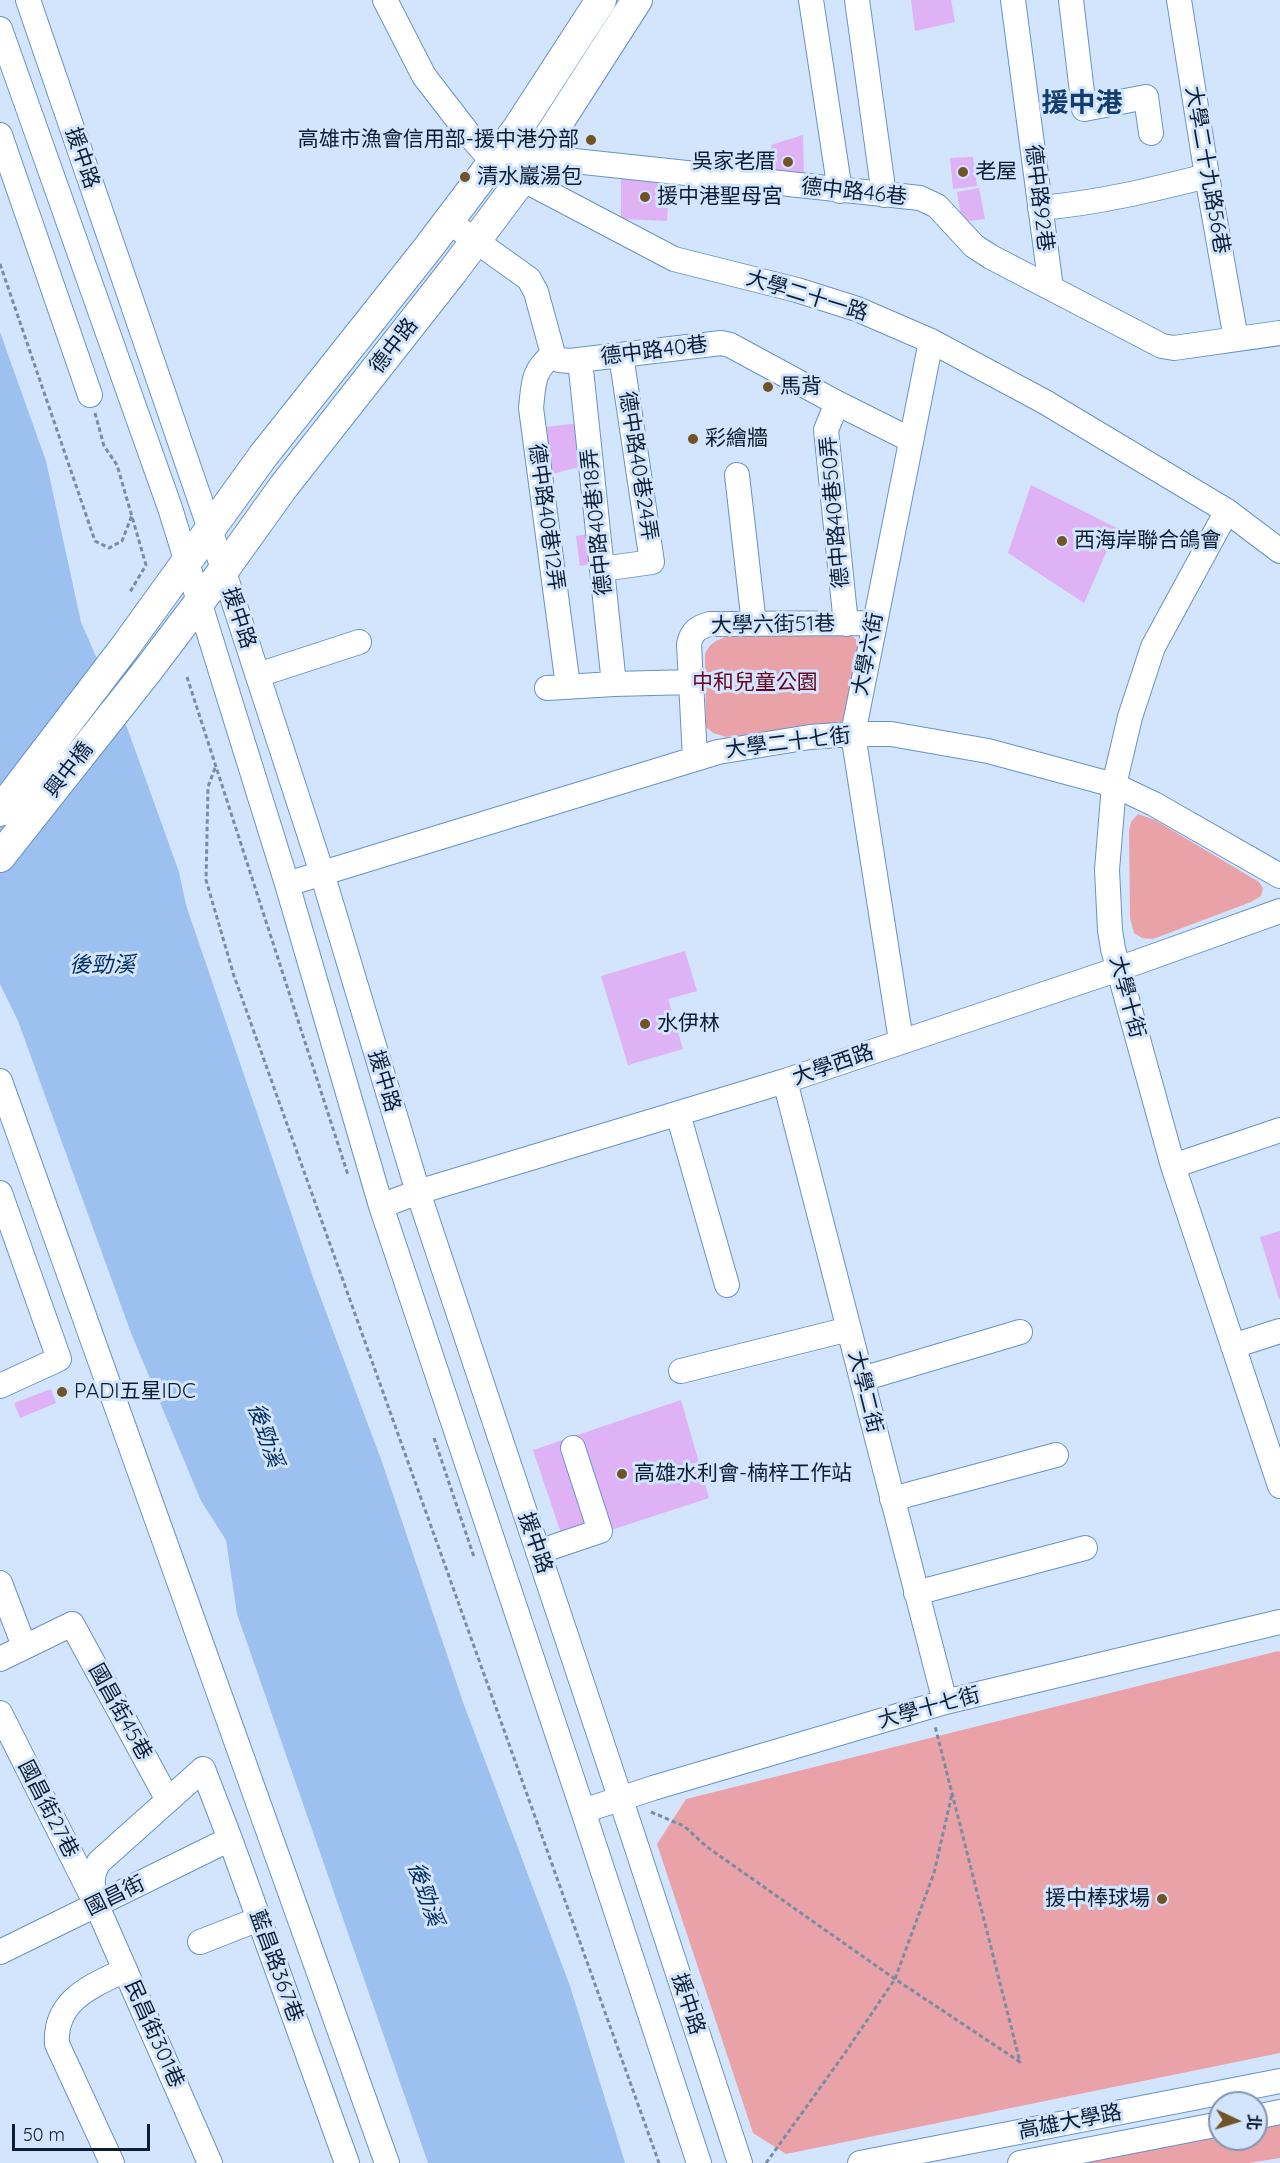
<!DOCTYPE html>
<meta charset="utf-8">
<style>
body{margin:0}
#map{position:relative;width:1280px;height:2163px;overflow:hidden;background:#d2e5fd;font-family:Quicksand,"Noto Sans TC",sans-serif}
canvas{display:block}
.north{position:absolute;left:1208px;top:2091px;width:60px;height:60px;box-sizing:border-box;background:#d2e5fd;border:2px solid #8295ac;border-radius:50%;rotate:94deg;font-size:16px;font-weight:700;line-height:24px;text-align:center;color:#0b1d32}
.north::after{content:'';display:block;margin:auto;width:21px;height:27px;background:#715327;clip-path:polygon(50% 0,100% 100%,50% 72%,0 100%)}
.scale{position:absolute;left:12px;top:2124px;width:138px;height:27px;box-sizing:border-box;border:3px solid #0b1d32;border-top:0;padding-left:8px;font-size:18px;line-height:21px;white-space:nowrap;color:#0b1d32;-webkit-text-stroke:4px #d2e5fd;paint-order:stroke}
</style>
<div id="map">
<canvas width="1280" height="2163"></canvas>
<div class="north">北</div>
<div class="scale">50 m</div>
</div>
<script>
const ctx = document.querySelector('canvas').getContext('2d');
ctx.lineJoin = 'round';
function fill(path, color) { ctx.fillStyle = color; ctx.fill(path, 'evenodd'); }
function stroke(path, color, width, dash) { ctx.strokeStyle = color; ctx.lineWidth = width; ctx.lineCap = dash ? 'butt' : 'round'; ctx.setLineDash(dash || []); ctx.stroke(path); }
function write(font, color, halo, rows, align = 'center') {
  ctx.font = font + ' Quicksand,"Noto Sans TC",sans-serif'; ctx.lineWidth = 6; ctx.setLineDash([]); ctx.textBaseline = 'middle'; ctx.strokeStyle = halo; ctx.fillStyle = color; for (const [text, x, y, turn = 0] of rows) {
    ctx.save(); ctx.translate(x, y); ctx.rotate((+turn || 0) * Math.PI / 180); ctx.textAlign = isNaN(turn) ? turn : align; if (halo) ctx.strokeText(text, 0, 0); ctx.fillText(text, 0, 0); ctx.restore();
  }
}
fill(new Path2D(`
 M737,634l114,1 9,8 -12,72 -9,9 -113,13 -13,-4 -7,-6 -1,-73c6,-14 17,-16 32,-20z
 M1138,814l17,6 104,62 4,6 -2,8 -10,6 -98,37 -11,-1 -8,-5 -4,-15 -1,-88 2,-8z
 M1278,1651l2,1v401l-494,101 -33,-21 -96,-289 29,-45z
 M1280,2122v36l-31,5h-195l166,-30v6h36v-13z`), '#e9a3a8');
fill(new Path2D(`
 M0,332l46,129 35,161 47,108 51,142 7,33 128,375 68,182 82,243 106,281 55,177h-197l-191,-549 -11,-74 -25,-39 -70,-168 -113,-312 -18,-37z`), '#9cc1f1');
fill(new Path2D(`
 M911,0h40l4,22 -40,9z
 M803,135l1,44 -30,5 -3,-39z
 M973,157l4,29 -24,3 -3,-31z
 M621,171l49,4 -3,46 -46,-2z
 M979,188l6,31 -23,3 -5,-30z
 M580,423l7,42 -43,11 -7,-48z
 M1031,485l86,43 -33,75 -76,-50z
 M596,533l5,29 -21,4 -4,-30z
 M685,951l12,40 -29,8 15,50 -55,16 -27,-89z
 M1280,1231v68h-1l-19,-62z
 M51,1389l5,14 -36,15 -6,-15z
 M681,1400l28,98 -144,47 -32,-95z`), '#dfb1f5');
const minor = new Path2D(`
 M28,0l182,529 112,344 96,319 216,647 106,324
 M385,0l39,76 47,61 22,25 29,17 152,80 123,31 60,19 74,32 114,61 182,109 53,40
 M811,0l29,191
 M857,0l27,195
 M1013,0l38,288
 M1071,0l13,109 62,-12 5,36
 M1179,0l28,176 29,163
 M0,29l170,479 117,376 94,322 202,605 116,352
 M0,135l90,260
 M520,159l17,-2 383,41 17,8 37,40 17,11 171,89 12,2 106,-15
 M1040,208c58,-5 111,-18 167,-32
 M448,221l81,58 7,13 17,62 6,6 11,1 151,-18 9,2 107,58 74,37
 M553,354c-21,18 -19,28 -22,54l37,278
 M580,360l34,324
 M837,403l-11,27 20,194
 M737,475l17,149
 M1227,511l-74,136 -23,70 -16,68 -7,85 3,60 3,19 60,217 107,320
 M602,569l50,-7 -31,-207
 M258,675l101,-33
 M547,688l67,-4 77,-2
 M695,758l-6,-114c3,-13 9,-17 21,-20l164,-1
 M287,884l431,-132 92,-15 43,-3h38l97,17 126,34 40,19 126,72
 M901,1041l-48,-307 78,-393
 M0,1081l387,1082
 M785,1081l160,621
 M678,1114l49,171
 M1173,1166l107,-36
 M0,1193l59,166 -59,27
 M381,1206l37,-14 367,-111 319,-107 176,-63
 M1233,1346l47,-15
 M681,1371l168,-42
 M862,1379l158,-47
 M892,1499l164,-44
 M538,1552l62,-21 -27,-83
 M0,1583l24,63
 M916,1593l169,-45
 M0,1659l72,-35 96,176
 M0,1713l97,193 113,257
 M583,1811l70,-23 292,-86 335,-80
 M97,1906c-4,-17 -8,-28 2,-44l104,-93 27,70 117,324
 M200,1942l59,-23
 M0,1952l230,-113
 M1256,2117l24,-5
 M112,2163l-55,-119c-3,-44 35,-58 68,-74
 M860,2163l420,-82
 M1020,2163l200,-39`);
const major = new Path2D(`
 M0,811l125,-164 138,-191 165,-208 65,-86 25,-34 83,-128
 M0,857l148,-187 75,-99 61,-85 169,-215 69,-92 115,-179`);
stroke(minor, '#6692c9', 26);
stroke(major, '#6692c9', 32);
stroke(new Path2D(`
 M0,264l95,277 14,7 13,-7 10,-26
 M95,413l9,33 13,19 29,100 -16,27
 M187,677l161,498
 M215,768l-7,19 -2,93 28,96 425,1187
 M434,1438l40,119
 M651,1812l33,14 23,21 188,132 125,83 -85,-336
 M766,2163l79,-110 50,-74 39,-106 18,-79`), '#798ca2', 3, [4.5, 3]);
stroke(minor, '#fff', 24);
stroke(major, '#fff', 30);
for (const [x, y, r, color] of [
 [591,140,6,"#715327"],
 [788,162,6,"#715327"],
 [963,172,6,"#715327"],
 [465,177,6,"#715327"],
 [645,197,6,"#715327"],
 [768,387,6,"#715327"],
 [693,439,6,"#715327"],
 [1062,541,6,"#715327"],
 [645,1024,6,"#715327"],
 [62,1392,6,"#715327"],
 [622,1474,6,"#715327"],
 [1162,1899,6,"#715327"]
]) { const dot = new Path2D(); dot.arc(x, y, r, 0, 2 * Math.PI); ctx.fillStyle = color; ctx.fill(dot); stroke(dot, '#d2e5fd', 2); }
write('21px', '#0b1d32', '#d2e5fd', [
 ["高雄市漁會信用部-援中港分部",579,140,"right"],
 ["吳家老厝",776,162,"right"],
 ["老屋",975,172],
 ["清水巖湯包",477,177],
 ["援中港聖母宮",657,197],
 ["馬背",780,387],
 ["彩繪牆",705,439],
 ["西海岸聯合鴿會",1074,541],
 ["水伊林",657,1024],
 ["PADI五星IDC",74,1392],
 ["高雄水利會-楠梓工作站",634,1474],
 ["援中棒球場",1150,1899,"right"]
], 'left');
write('21px', '#0b1d32', '#d2e5fd', [
 ["援中路",82,158,71],
 ["大學二十九路56巷",1207,170,80],
 ["德中路46巷",854,192,6],
 ["德中路92巷",1039,198,83],
 ["大學二十一路",807,296,17],
 ["德中路",394,346,-52],
 ["德中路40巷",654,351,-7],
 ["德中路40巷24弄",638,466,81],
 ["德中路40巷50弄",835,512,-95],
 ["德中路40巷12弄",546,517,82],
 ["德中路40巷18弄",597,522,-96],
 ["援中路",239,618,72],
 ["大學六街51巷",773,625,-1],
 ["大學六街",868,654,-79],
 ["大學二十七街",788,743,-7],
 ["興中橋",69,770,-52],
 ["大學十街",1127,997,75],
 ["大學西路",833,1065,-19],
 ["援中路",384,1081,73],
 ["大學二街",865,1392,76],
 ["援中路",535,1543,71],
 ["大學十七街",929,1708,-15],
 ["國昌街45巷",120,1712,61],
 ["國昌街27巷",48,1809,63],
 ["國昌街",115,1896,-26],
 ["藍昌路367巷",276,1966,70],
 ["援中路",688,2004,72],
 ["民昌街301巷",154,2034,66],
 ["高雄大學路",1070,2122,-11]
]);
write('21px', '#68031f', '#d2e5fd', [
 ["中和兒童公園",755,683]
]);
write('italic 22px', '#012d5d', '#d2e5fd', [
 ["後勁溪",102,965],
 ["後勁溪",265,1435,71],
 ["後勁溪",425,1894,71]
]);
write('bold 27px', '#133d6e', '#d2e5fd', [
 ["援中港",1082,104]
]);
</script>
